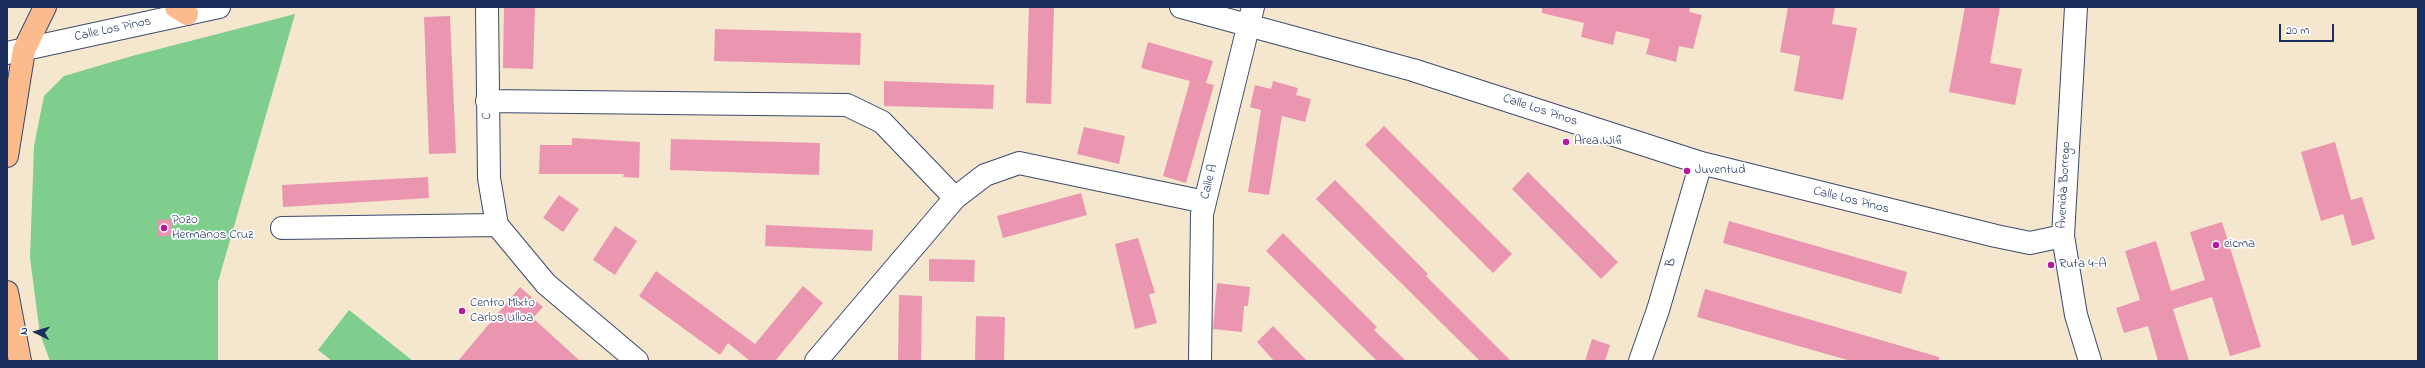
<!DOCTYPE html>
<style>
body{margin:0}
#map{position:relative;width:2425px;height:368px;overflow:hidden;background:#f5e6ce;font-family:"Indie Flower",sans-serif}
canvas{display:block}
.frame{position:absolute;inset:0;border:8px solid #1b2f5e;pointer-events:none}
.north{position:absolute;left:16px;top:312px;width:40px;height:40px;-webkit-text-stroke:3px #fff;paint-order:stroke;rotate:275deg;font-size:11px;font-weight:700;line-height:16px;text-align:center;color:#1b2f5e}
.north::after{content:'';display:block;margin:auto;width:14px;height:18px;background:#1b2f5e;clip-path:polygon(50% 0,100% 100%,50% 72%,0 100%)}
.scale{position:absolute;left:2279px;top:24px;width:55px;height:18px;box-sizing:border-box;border:2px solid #1b2f5e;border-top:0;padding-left:5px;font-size:12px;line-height:14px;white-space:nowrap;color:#1b2f5e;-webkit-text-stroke:3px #fff;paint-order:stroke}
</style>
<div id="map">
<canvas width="2425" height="368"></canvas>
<div class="frame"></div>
<div class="north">N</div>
<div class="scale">20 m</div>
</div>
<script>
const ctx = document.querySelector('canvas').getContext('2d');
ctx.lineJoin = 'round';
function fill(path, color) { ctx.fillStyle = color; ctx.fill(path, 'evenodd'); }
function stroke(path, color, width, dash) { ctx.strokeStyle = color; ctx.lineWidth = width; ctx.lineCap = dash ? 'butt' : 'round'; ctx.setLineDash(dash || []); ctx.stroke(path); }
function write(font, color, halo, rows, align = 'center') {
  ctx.font = font + ' "Indie Flower",sans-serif'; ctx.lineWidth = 3.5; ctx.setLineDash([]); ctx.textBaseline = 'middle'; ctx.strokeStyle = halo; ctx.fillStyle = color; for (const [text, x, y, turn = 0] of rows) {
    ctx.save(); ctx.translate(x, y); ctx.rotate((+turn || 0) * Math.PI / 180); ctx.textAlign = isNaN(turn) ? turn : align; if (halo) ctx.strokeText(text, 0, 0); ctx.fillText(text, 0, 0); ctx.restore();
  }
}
fill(new Path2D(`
 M295,14l-77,268v79h-168l-10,-27 -10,-76 4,-112 10,-50 20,-20 68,-20z
 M349,310l64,51h-81l-14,-11z`), '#80ce8d');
fill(new Path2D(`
 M504,7h31l-2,62 -30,-1z
 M1029,7h25l-3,97 -25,-1z
 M1542,7h148l-1,5 13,3 -9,34 -14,-3 -3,16 -30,-8 4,-15 -34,-8 -3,14 -32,-8 3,-14 -42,-10z
 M1788,7h47l-3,17 25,4 -14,72 -49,-9 6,-35 -20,-4z
 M1965,7h35l-10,56 32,6 -7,36 -66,-13z
 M450,16l6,137 -27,1 -5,-137z
 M715,29l146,4 -1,32 -146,-4z
 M1148,42l65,19 -7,22 8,2 -28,98 -23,-7 27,-95 -49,-13z
 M884,81l110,4 -1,24 -109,-3z
 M1273,81l25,7 -2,7 15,4 -6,23 -23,-6 -13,79 -21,-3 13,-82 -11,-3 5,-22 16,4z
 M1384,126l128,128 -19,19 -128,-128z
 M1084,127l41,9 -6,28 -42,-10z
 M572,138l68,4 -1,36 -16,-1 1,-3h-85l1,-29h32z
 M671,139l149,4 -1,32 -149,-5z
 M2335,142l16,58 11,-3 13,42 -23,7 -9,-32 -22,7 -20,-69z
 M1528,172l90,90 -17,17 -89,-90z
 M428,177l1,21 -146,9 -1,-22z
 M1335,180l93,94 -2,2 85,85h-31l-164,-162z
 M1081,193l6,22 -84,23 -6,-22z
 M559,195l20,14 -16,23 -20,-14z
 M171,219l1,16 -14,2 -1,-17z
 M1729,221l178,51 -6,22 -178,-51z
 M2222,222l39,125 -31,9 -18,-59 -39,12 16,52h-31l-10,-35 -24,7 -8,-25 24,-8 -15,-49 31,-10 15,50 34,-11 -15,-48z
 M766,225l107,5 -1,21 -107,-5z
 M615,226l22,15 -22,34 -22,-15z
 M1283,233l94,94 -3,3 32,31h-29l-111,-110z
 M1138,238l17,55 -6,1 8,29 -22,6 -20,-85z
 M929,259l46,1 -1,22 -45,-1z
 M656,271l99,73 48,-58 20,17 -48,58h-25l-22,-18 -8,12 -81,-59z
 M1217,283l33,4 -2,19h-4l-2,26 -29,-3z
 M520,287l23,20 -10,11 47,43h-122z
 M1705,289l234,68v4h-88l-154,-44z
 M899,295l23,1 -1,65h-23z
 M976,316l29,1 -1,44h-29z
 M1273,326l34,35h-33l-17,-19z
 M1592,339l18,6 -5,16h-20z`), '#eb96b1');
const minor = new Path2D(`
 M487,7l2,171 8,47
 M1181,7l232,63 288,93 295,73 34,7 33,-7
 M2076,7l-13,229 13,79 14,46
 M7,53l212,-46
 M487,101l360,4 35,17 73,76
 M497,225l49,59 91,77
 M282,228l215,-3
 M816,361l139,-163 30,-23 34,-12 186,39
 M1200,361l2,-147 51,-207
 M1640,361l18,-51 43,-147`);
const major = new Path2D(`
 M176,7l11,7
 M7,156l17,-106 21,-43
 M7,292l13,69`);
stroke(minor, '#3c4a6f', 24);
stroke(major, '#3c4a6f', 24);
stroke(minor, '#fff', 22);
stroke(major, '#fbbb8d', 22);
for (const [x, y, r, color] of [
 [1566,142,4,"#b5179e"],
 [1687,171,4,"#b5179e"],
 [164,228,4,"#b5179e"],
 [2216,245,4,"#b5179e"],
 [2051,265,4,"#b5179e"],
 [462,311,4,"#b5179e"]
]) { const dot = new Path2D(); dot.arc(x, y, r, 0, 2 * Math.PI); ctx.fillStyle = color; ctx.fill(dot); stroke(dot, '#fff', 1.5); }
write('13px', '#1b2f5e', '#fff', [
 ["Calle Los Pinos",113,30,-12],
 ["Calle Los Pinos",1540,111,18],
 ["C",488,116,-92],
 ["Calle A",1210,182,-76],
 ["Avenida Borrego",2065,185,-87],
 ["Calle Los Pinos",1851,201,14],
 ["B",1672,263,-74]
]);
write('13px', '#1b2f5e', '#fff', [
 ["Area Wifi",1574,142],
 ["Juventud",1695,171],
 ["Pozo",172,221],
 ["Hermanos Cruz",172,236],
 ["eicma",2224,245],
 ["Ruta 4-A",2059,265],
 ["Centro Mixto",470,304],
 ["Carlos Ulloa",470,319]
], 'left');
</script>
